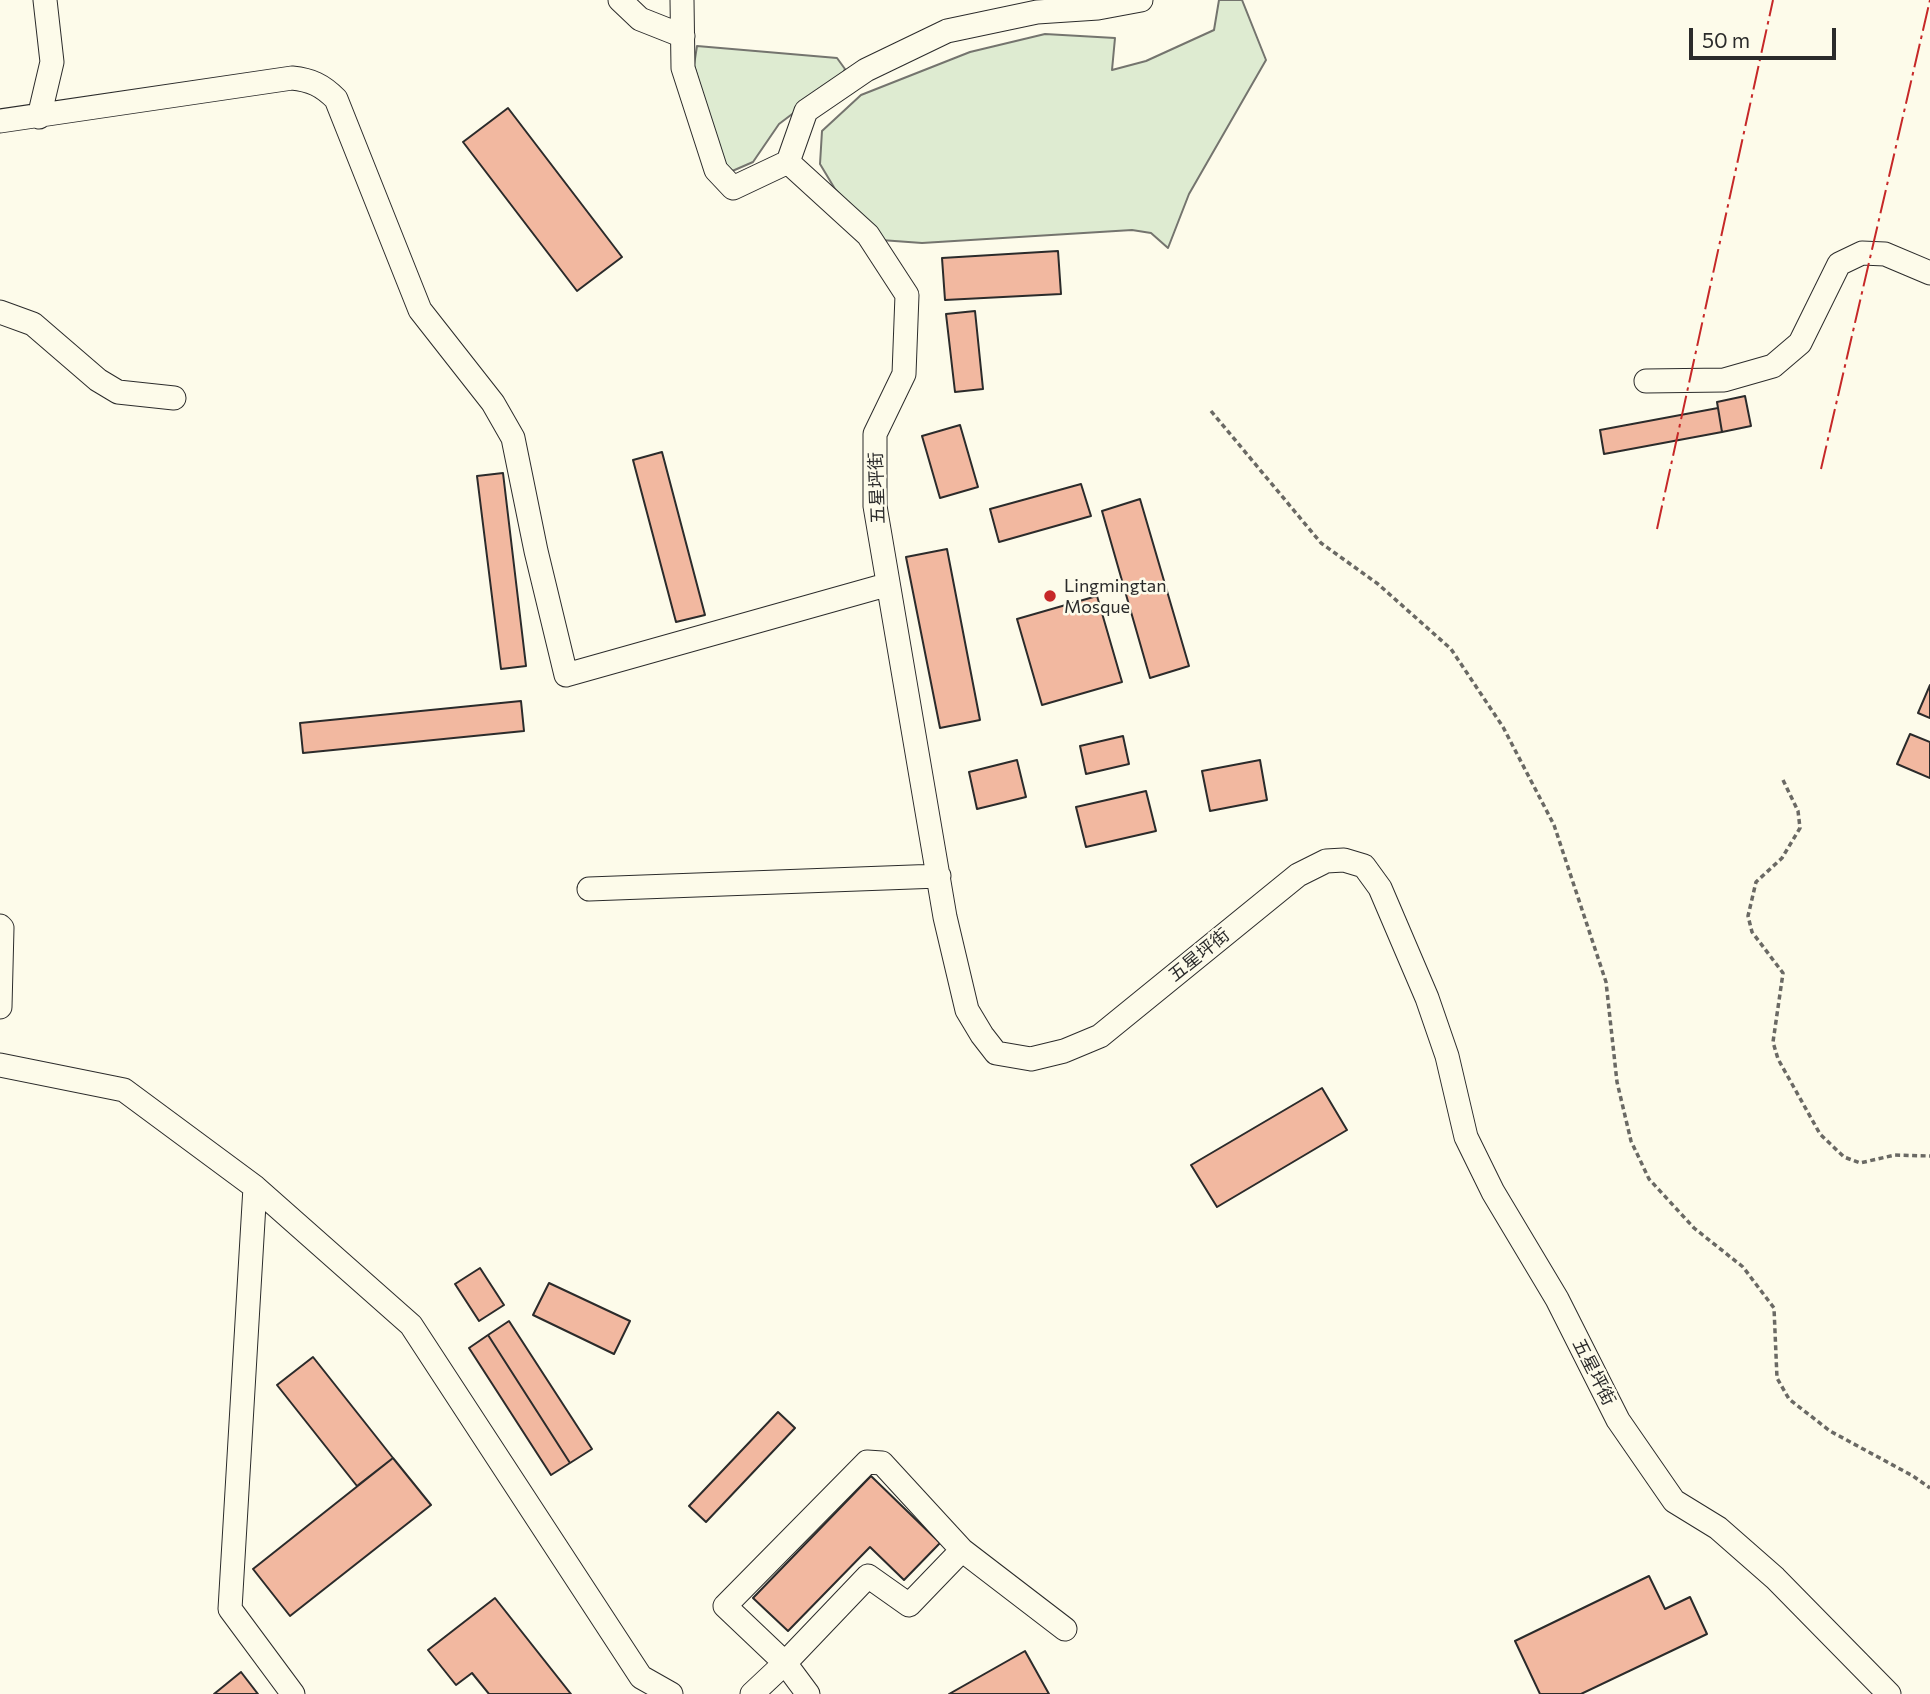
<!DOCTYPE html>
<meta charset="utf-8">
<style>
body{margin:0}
#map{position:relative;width:1930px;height:1694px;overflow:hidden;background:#fdfbea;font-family:Commissioner,sans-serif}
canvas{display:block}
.scale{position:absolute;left:1689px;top:28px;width:147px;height:32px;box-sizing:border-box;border:4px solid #2b2b2b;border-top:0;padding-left:9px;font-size:21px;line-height:24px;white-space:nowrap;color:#2b2b2b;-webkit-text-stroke:5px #fdfbea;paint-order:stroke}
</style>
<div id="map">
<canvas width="1930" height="1694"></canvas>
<div class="scale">50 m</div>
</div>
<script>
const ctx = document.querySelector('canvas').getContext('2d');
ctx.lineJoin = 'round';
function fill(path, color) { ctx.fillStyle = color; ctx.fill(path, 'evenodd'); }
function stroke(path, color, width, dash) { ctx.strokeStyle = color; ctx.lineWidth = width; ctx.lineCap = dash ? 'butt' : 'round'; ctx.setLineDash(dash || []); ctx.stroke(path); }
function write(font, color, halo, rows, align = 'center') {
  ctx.font = font + ' Commissioner,"Noto Sans SC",sans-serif'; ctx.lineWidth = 5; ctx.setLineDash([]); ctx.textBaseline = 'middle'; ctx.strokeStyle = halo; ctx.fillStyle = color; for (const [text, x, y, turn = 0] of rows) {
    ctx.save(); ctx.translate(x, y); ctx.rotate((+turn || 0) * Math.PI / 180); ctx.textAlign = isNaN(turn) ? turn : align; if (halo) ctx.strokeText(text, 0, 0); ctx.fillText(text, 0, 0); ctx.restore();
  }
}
const green = new Path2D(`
 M1219,0h23l24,60 -77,134 -21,54 -17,-15 -19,-3 -210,13 -41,-3 -46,-51 -15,-25 2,-33 39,-36 109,-43 75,-18 70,4 -3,32 34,-9 68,-31z
 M697,46l140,12 8,11 -4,8 -62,47 -26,38 -23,10 -10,-17 -26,-90z`);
fill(green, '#deebd1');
stroke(green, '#74746e', 2);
const building = new Path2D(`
 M508,108l114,149 -45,34 -114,-149z
 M1058,251l3,43 -116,6 -3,-42z
 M975,311l8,78 -28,3 -9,-78z
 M1745,396l6,30 -29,6 -5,-30z
 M1718,408l4,24 -118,22 -4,-24z
 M960,425l18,62 -38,11 -18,-62z
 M662,452l43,163 -29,7 -43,-162z
 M503,473l23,193 -25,3 -24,-193z
 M1081,484l10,32 -92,26 -9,-33z
 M1140,499l49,167 -39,12 -48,-167z
 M947,549l33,171 -40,8 -34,-171z
 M1097,596l25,86 -80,23 -25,-86z
 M1930,685v33l-12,-5z
 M521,701l3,30 -221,22 -3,-30z
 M1910,734l20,8v36l-33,-14z
 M1123,736l6,28 -43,10 -6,-28z
 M1017,760l9,37 -49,12 -8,-37z
 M1260,760l7,40 -57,11 -8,-40z
 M1146,791l10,40 -70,16 -10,-40z
 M1322,1088l25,42 -130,77 -26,-42z
 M480,1268l24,37 -25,16 -24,-37z
 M549,1283l81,38 -16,33 -81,-39z
 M509,1321l83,128 -22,14 -82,-128z
 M488,1335l82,128 -19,12 -82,-127z
 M313,1357l80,101 -36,28 -80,-101z
 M778,1412l17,16 -89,94 -17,-16z
 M393,1458l38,47 -141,111 -37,-47z
 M871,1476l69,67 -36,37 -34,-33 -82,84 -35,-33z
 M1649,1576l16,33 25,-12 17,37 -126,60h-41l-25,-53z
 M495,1598l76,96h-82l-17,-21 -16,12 -28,-35z
 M1025,1651l24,43h-100z
 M241,1672l17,22h-44z`);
fill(building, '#f2b8a0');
stroke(building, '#2b2b2b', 2);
const minor = new Path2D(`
 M620,0l20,19 43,17
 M682,0l1,68 33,102 17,18 55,-26 18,-51 60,-41 81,-39 90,-19 61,-4 43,-8
 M39,117l13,-55 -7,-62
 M0,121l292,-43c19,2 30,7 44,21l84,211 73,93 20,35 23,113 30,124 320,-90
 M788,162l80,73 39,60 -3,79 -29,60v72l70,411 22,93 15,25 14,18 35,6 33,-8 36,-15 198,-161 28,-14 18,-1 20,6 16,22 47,110 20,58 19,81 27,55 64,107 61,121 56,81 44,27 57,50 114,116
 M0,312l33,12 65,56 20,12 56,6
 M1646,381l78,-1 49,-14 27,-23 39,-79 23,-11 23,1 45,19
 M589,889l350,-13
 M0,926l2,2 -2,79
 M0,1065l124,25 131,97 156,138 230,352 30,17
 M255,1187l-25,422 63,85
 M752,1694l33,-31 83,-87 41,29 53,-55
 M808,1694l-23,-31 -60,-57 142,-144 15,1 80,87 103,79`);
stroke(minor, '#2b2b2b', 25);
stroke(new Path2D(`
 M1211,411l110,132 57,41 73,65 52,78 51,98 52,157 11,100 14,59 18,38 45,49 49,39 31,41 3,70 12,21 41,32 83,45 17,12
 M1783,780l15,31 2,17 -18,30 -26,24 -8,34 4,16 31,41 -10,69 5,17 42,75 24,23 16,6 35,-8 35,1`), '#6a6964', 3.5, [5, 3.5]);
stroke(minor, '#fdfbea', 23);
stroke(new Path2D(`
 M1821,469l109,-469
 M1657,529l116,-529`), '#c62828', 2, [24, 5, 3.5, 5]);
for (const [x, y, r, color] of [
 [1050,596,7,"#c62828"]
]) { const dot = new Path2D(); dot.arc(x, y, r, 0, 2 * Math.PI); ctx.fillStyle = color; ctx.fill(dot); stroke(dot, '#fdfbea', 2.5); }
write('18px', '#2b2b2b', '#fdfbea', [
 ["五星坪街",877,488,-92],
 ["五星坪街",1199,955,-39],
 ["五星坪街",1594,1372,63]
]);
write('18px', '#2b2b2b', '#fdfbea', [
 ["Lingmingtan",1064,586],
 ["Mosque",1064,607]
], 'left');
</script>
